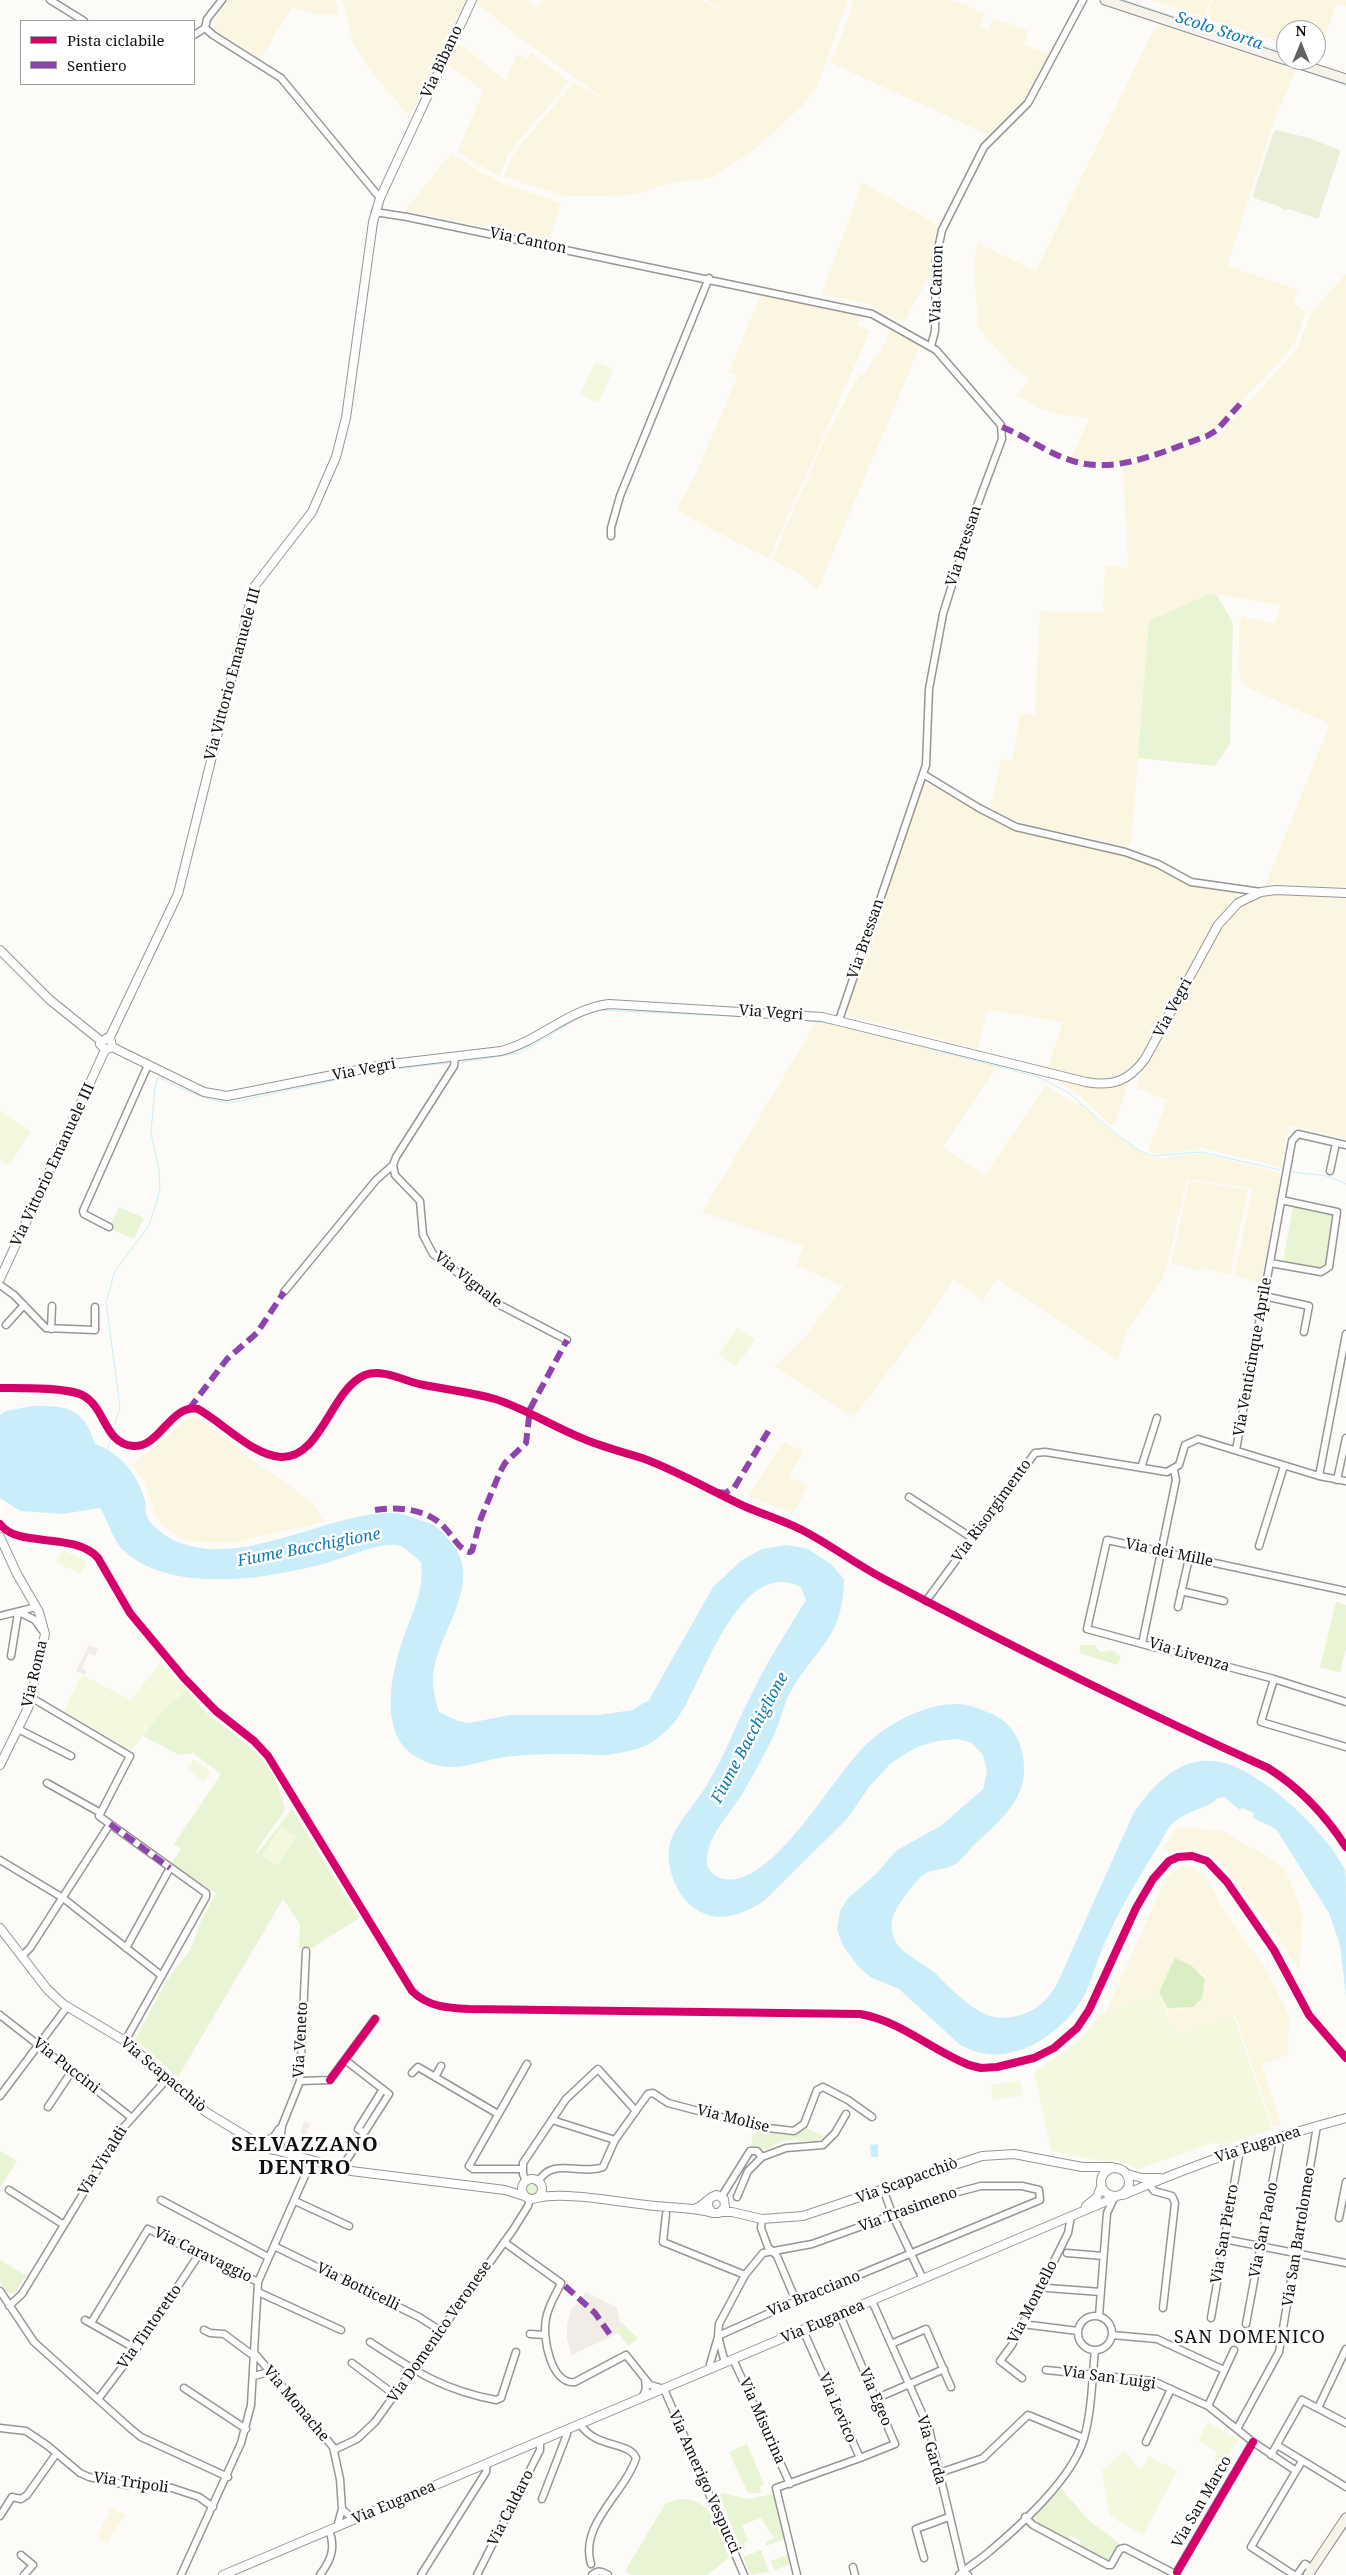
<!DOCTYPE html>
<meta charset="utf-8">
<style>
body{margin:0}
#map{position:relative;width:1346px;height:2575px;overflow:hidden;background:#fcfbf7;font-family:"Noto Serif",serif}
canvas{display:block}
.legend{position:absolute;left:20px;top:20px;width:175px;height:65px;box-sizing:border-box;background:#fff;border:1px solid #9f9f9f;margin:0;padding:6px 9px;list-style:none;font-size:15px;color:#101010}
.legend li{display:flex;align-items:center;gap:10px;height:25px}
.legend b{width:25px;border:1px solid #9f9f9f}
.north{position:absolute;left:1276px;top:20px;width:50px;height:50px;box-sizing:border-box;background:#fff;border:1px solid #9f9f9f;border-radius:50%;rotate:0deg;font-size:14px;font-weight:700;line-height:20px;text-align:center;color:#101010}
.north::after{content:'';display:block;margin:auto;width:18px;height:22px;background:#636261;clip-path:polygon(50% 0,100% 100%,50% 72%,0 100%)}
</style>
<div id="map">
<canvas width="1346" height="2575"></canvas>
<ul class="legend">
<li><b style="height:6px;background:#d6006c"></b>Pista ciclabile</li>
<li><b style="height:6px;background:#8e44ad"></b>Sentiero</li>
</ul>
<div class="north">N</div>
</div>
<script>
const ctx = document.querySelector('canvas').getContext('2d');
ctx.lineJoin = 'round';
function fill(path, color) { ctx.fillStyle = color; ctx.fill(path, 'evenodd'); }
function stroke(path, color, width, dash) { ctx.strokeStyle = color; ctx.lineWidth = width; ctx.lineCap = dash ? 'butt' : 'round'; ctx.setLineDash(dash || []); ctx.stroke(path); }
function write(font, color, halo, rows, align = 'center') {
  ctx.font = font + ' "Noto Serif",serif'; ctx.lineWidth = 5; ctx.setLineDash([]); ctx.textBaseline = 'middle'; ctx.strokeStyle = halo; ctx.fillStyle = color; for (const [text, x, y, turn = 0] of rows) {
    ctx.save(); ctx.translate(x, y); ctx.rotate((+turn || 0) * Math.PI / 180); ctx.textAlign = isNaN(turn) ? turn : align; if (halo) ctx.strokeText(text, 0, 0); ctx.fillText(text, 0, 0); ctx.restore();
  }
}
fill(new Path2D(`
 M229,0h107l2,11 -2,3h-20l-24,-7 -31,51 -46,-27 -1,-11z
 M343,0h123l-56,117 -44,-52 -13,-22z
 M477,0h50l11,7 5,-7h157l46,22 -41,-22h143l-31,87 -15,19 -50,46 -41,26 -42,5 -30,11 -31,2h-42l-63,-19 11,-24 60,-71 63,38 -30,-19 -87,-63 -44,-35z
 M853,0h97l35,13 -4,14 7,3 5,-12 35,13 -4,14 27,10 -26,44 -36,36 -158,-72 20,-51z
 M1150,0h61l-7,17z
 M1213,0h133v7l-10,-3 -17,53 -3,-4v-23h-30v14l-80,-25z
 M1158,25l138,45 -20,46 -49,150 71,24 -5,13 13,8 -10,29 -10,15 -75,77 -90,30 -39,-1 -11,-3 19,-40 -27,-3 -23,-7 -22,-12 11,-16 -14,-11 -37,-41 -4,-67 4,-18 58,28 115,-236z
 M457,42l49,39 11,-27 10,5 4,-7 38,30 -60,70 -10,24 -42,-24 27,-61 -37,-26z
 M451,153l27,18 27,13 56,19 -12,36 -144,-28z
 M862,183l76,42 -3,12 -3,34 -29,52 -37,-20 -44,-9z
 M1346,274v613l-80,-3 64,-160 -82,-36 -6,-8 -4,-10 2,-48 3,-5 31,6 6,-18 -64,-11 -66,27 -19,222 -3,5 -27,-8 -76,-15 -34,-16 10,-50 11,2 8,-47 15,1 5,-104 63,1 2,-46 23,2 -5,-102 84,-26 16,-9 74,-82 15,-37z
 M762,292l100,23 -5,10 13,6 -101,228 -93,-49 19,-34 43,-100 -9,-4z
 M890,330l30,16 -103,245 -12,-14 -33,-18 54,-123 34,-62 5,1 10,-19h4z
 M925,784l11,1 60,36 29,13 95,20 37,13 37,19 34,4 5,2 4,5 -20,22 -75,139 -14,15 -14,5 -15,1 -51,-11 15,-46 -73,-12 -3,2 -9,37 -128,-33 -3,-7 75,-221z
 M1276,893l70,3v243l-57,-14 -8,42 -79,-19 -37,6 -17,-2 19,-52 -31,-12 4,-11 87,-157 19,-17 18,-8z
 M816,1023l23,3 158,41 -54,80 41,29 62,-91 31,20 3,-2 31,29 38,25 13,1 38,-5 81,20 -20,110 -27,-7 19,-88 -66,-9 -19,83 -8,21 -32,46 -11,31 -119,-81 -16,22 -28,-22 -34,50 -66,88 -79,-50 31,-31 37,-50 -47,-21 8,-19 -102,-34z
 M1060,1079l40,9 28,-4 -13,40 -5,1 -29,-28 -23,-15z
 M1189,1181l59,9 -18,85 -27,-7 -1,3 -31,-8z
 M195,1416l43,32 9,10 15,8 50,36 12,20 -90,20 -45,-1 -14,-6 -14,-12 -7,-12 -9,-29 -13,-17 56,-46z
 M783,1442l21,9 -16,25 20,11 -15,26 -44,-17z
 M1177,1827l45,4 53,30 10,9 17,41 -2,60 -22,-34 -59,-77 -23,-11 -35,2z
 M1183,1867l11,1 12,9 14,26 49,72 20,41 -1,39 -26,9 19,60 -8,3 -38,-113 -59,22 -9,-28 14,1 16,-4 8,-21 -1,-9 -12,-9 -17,-8 -16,34 -54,22 62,-138z
 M111,2508l14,7 -18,28 -10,-6z`), '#faf6e2');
fill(new Path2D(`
 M1216,594l17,29 -3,121 -15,22 -77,-8 11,-137 58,-26z
 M1293,1206l38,7 4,4 -9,49 -4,4 -39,-8z
 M119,1207l25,11 -10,21 -25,-11z
 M1336,1602l10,3v43l-6,24 -20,-4z
 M1081,1645h13l7,7 11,-2 9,6 -3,9 -39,-12z
 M187,1690c9,11 18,23 29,31 35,25 60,43 69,89l-29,41 1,3 35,-45 67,109 -47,30h-13l1,-24 -17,-25 -105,178 -43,-37 32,-60 23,-30 11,-29 15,-28 -45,-29 10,-15 -7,-5 47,-70 -28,-21 -14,2 -36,-19 16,-22z
 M805,2127l20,10 -8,4h-20v-2l-15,2 -16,9 -15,-4 2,-11 6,-4c15,3 33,9 46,-4z
 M0,2151l17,10 -16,25h-1z
 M526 2190a6 6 0 1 1 12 0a6 6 0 1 1-12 0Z
 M0,2260l26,16 -12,18 -8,-2 -6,-11z
 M620,2321l18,17 -10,8 -13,-17h3z
 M747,2444l17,40 -4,2 1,7h-13l-19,-41z
 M1061,2488l27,32 31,23 -10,19 -29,-17 1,-4 -10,-6 -3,4 -31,-17 -2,-4 6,-11z
 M724,2493l23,6 27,-5 11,45 -19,7 -1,-4 9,-4 -13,-20 -19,7 6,17 -4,1 1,5 -4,1 -22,-54z
 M680,2499c33,-2 39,35 49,59l-21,17h-77l-6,-4 41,-68z
 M761,2550l8,22 -19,3 -7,-18z
 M789,2554v11l-15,5 -3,-9z`), '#e9f4d4');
fill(new Path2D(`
 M1175,1958l17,8 13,13 -3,19 -8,9 -27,1 -8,-16z`), '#dbedc2');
fill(new Path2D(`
 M1277,130l35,9 27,11 1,3 -22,66 -29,-10 -6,1 -2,-3 -27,-9 -1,-3 21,-64z`), '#ebefd9');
fill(new Path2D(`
 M595,362l18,7 -14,34 -19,-8z
 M0,1110l31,22 -22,34 -9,-6z
 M737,1328l18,12 -19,27 -18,-12z
 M62,1550l25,11 -6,13 -25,-11z
 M160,1663l27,27 -28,24 -28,37 -67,-40 16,-33 4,-2 47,24z
 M194,1759l17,13 -8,10 -16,-14z
 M281,1827l15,10 -19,29 -15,-11z
 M1159,1993l17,43 57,-21 39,114 -52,17 -5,-4 -77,27 -22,-9 -10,2 -55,-11 -17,-80 24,-14 20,-15 22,-26z
 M1020,2081l3,14 -30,5 -2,-15z
 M1208,2422l30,18 -14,24 -10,-5 3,-7 -19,-11z
 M1125,2451l16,19 8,-14 28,15 -34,64 -29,-16 1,-3 -5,1 -8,-47z`), '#f3f8df');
fill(new Path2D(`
 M89,1645l9,4 -3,7 -6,-3 -7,15 5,3 -2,4 -9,-4z
 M304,2121l6,2 -8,24 -1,-16z
 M586,2292l31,16 3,16 -1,5h-4l3,4 -46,22 -5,-16v-15l4,-14z`), '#f1ede6');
fill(new Path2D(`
 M32,1406c36,0 51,1 63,38 25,8 44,32 50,57 1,5 0,10 2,15 3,10 21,22 31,26 65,27 149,-30 215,-29 11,0 23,6 33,9 11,3 16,10 23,18 39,42 -14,93 -16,139 0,11 3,23 6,33l19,9 11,2 41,-8h90l32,-5 17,-10 64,-113 29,-27 20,-11 24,-4 20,3 25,16 13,15c-1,58 -25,66 -52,110 -8,13 -11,30 -17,44 -9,19 -20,39 -31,58 -12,21 -35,42 -37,67 -2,10 7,19 17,21 51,9 111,-109 147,-139 22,-19 57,-37 87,-36 11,0 24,6 34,10 23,9 33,35 32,58 -1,31 -28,52 -49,72 -6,6 -13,16 -21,21 -8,5 -20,4 -28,8 -9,5 -25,28 -30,37 -6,10 -6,24 1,34 9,12 26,19 38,29 14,14 32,33 50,41 17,8 43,2 56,-10 6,-5 11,-12 15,-18l78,-174c19,-26 43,-54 79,-51 42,2 115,72 132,109 1,7 1,22 1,30 0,32 0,64 0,96l-6,-51 -11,-32 -53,-84 -23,-11 1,-5 -12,-5 -2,2 -16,-13 -7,1 -3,4c-12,7 -31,11 -41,21 -7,6 -11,18 -16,25 -21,34 -41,67 -56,104 -7,16 -11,37 -22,52 -25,37 -77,67 -120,40l-60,-55 -29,-12 -12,-11 -15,-20 -6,-17 3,-18 8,-13 29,-25 19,-22 46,-26 41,-36 4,-18 -4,-16 -11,-12 -14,-4 -21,2 -20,6 -26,16 -22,24 -22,32 -83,82c-21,13 -43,23 -67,9 -19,-11 -31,-41 -28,-62 3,-21 29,-47 39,-65 17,-28 28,-59 43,-88 16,-33 36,-64 55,-95l-5,-13c-62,-31 -97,93 -122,129 -5,8 -14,16 -21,22 -12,11 -34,14 -50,17 -9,1 -20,-1 -30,-1 -22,0 -58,0 -79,4 -22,4 -41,13 -63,7 -19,-5 -35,-15 -41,-34 -11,-32 1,-73 12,-103 9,-23 17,-41 14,-66 -6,-5 -14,-13 -21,-16 -16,-5 -51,10 -67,15 -58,17 -159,35 -209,-10 -9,-7 -17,-32 -24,-43l-37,6 -43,-3 -20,-13v-83l6,-4z
 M878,2144v13h-7l-1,-12z`), '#c9eefa');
stroke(new Path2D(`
 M1124,0l162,53
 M1314,74l32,12
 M598,1010l198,9 43,6 199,52 31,16 43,38 26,19 14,6 49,-4 79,18
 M462,1062l58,-9 67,-40
 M1293,1172l34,4 19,8
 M108,1449l12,-42 -14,-105 9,-31 33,-44 9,-25 3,-15 -1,-17 -8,-37 4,-47 3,-9c24,12 46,23 72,26l148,-32 70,-8`), '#c9eefa', 1);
const minor = new Path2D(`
 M50,0l34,21
 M205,28l8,7 68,43 99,120
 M205,28l2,-9 15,-19
 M194,35l11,-7
 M375,212l32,5 465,97 64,36 65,75 1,14 -28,75 -31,100 -14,75 -3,76 -87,255
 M931,346l4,-15 1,-72 6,-29 42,-83 44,-44 55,-103
 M611,536v-8l9,-32 89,-218
 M923,774l56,34 37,19 109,25 33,12 33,18 70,10
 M455,1057l-1,9 -58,91 -3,8 2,10 25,26 3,34 10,19 65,50 69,36
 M1330,1171l6,-28
 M109,1227l-25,-13 -1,-3 65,-146
 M1270,1263l51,9 8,-5 8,-55 -56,-12
 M0,1285l14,10 32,33 49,2v-23
 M284,1292l92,-112 17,-15
 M1264,1296l45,10 -5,26
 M6,1325l18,-20
 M51,1329l1,-23
 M1236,1450l56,-309 6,-7 48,11
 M1141,1468l16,-50
 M1174,1470l2,10 -34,164 132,35 72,23
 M1319,1476l27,-142
 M1337,1480l9,-42
 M909,1497l63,41
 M1259,1546l25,-80
 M1181,1591l43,10
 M926,1601l109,-148 10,-1 122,20 12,-7 6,-20 13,-6 121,37 27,5
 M1178,1607l11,-49
 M21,1613l14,7 7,10
 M0,1616l36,-9
 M1142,1644l-55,-15 20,-89 239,51
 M11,1656l7,-43
 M1274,1679l-13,43 85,25
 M32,1698l98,58 -31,60 107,77v4l-81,144
 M18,1729l53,27
 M47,1783l52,29
 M0,1860l63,38 99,78
 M126,1948l44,-80
 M23,1955l7,-7 80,-124
 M0,2015l132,103
 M412,2073l6,-6 80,47
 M435,2077l6,-11
 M300,2081l30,-1 45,-61
 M0,2096l67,-89
 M48,2107l24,-36
 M552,2120l63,20
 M364,2133l-6,-4 25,-40
 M273,2138l6,-9
 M280,2141l2,-15 18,-45 6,-130
 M341,2169l48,-75 -40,-31
 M522,2169h-49l-4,-3 58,-102
 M526,2181l-3,-7v-11l43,-64 32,-30 38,42
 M538,2182c15,-26 42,-6 65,-15l12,-27 33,-46 5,-1 15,10 91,24 35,4 10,-7 13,-34 6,-3 25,13 24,17
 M1149,2184l5,7 18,5 3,7 -12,105
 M883,2189l10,27 30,63
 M9,2190l55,35
 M722,2196l28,-45h7l5,6 24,-9 37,-3 12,-12 11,-19
 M737,2197l11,-26 14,-14
 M161,2200l107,57
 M295,2201l54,25
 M666,2214l-3,28 82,33
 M1339,2218l7,-36
 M762,2219l-1,9 7,19 9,9 19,45
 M1224,2239l122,24
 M504,2242l57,41c-5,12 -13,22 -15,36 -4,18 5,66 29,63l51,-27 24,30 14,4 80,186
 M274,2246l145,71 22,14
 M1067,2253l36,3
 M1047,2288l54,4
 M0,2291l34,51 97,87 10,8 87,40
 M258,2292l83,38
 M872,2301l57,128 34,143 5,3
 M9,2306l13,-12 101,-166 44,-49
 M840,2315l55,129 -35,14
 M1078 2333a17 17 0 1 1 34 0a17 17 0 1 1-34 0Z
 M1099,2316l8,-103 7,-15
 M1211,2318l29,-168
 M85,2320l51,29
 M91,2323l57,-94 110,53
 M1022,2324l56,7
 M1246,2324l35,-188
 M204,2330l6,3 14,1 27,20h4
 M530,2334l15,1
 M1112,2335l45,4 67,31
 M718,2336l78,-35 244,-101 -1,-10 -17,-4h-41l-27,7 -142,51 -49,9 -18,22 -26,49 -1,12 7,27
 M370,2342c45,29 73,48 126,58l5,-2 15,-46
 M891,2344l35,-15 25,58
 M256,2355l77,92 7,32 2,30 -5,18
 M733,2359l57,125
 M352,2363l43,32
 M712,2368l-2,-4 8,-27
 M1046,2370l107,11 55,25 45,36 43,29
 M254,2376l15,-4
 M1022,2378l-22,-17 12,-16 56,-112 3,-17
 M184,2388l62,41
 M99,2398l37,-49 64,-96
 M642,2398l4,-9 -1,-10
 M875,2399l69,-30
 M1208,2406l26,-56
 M1318,2408l28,-59
 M580,2424c16,25 49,17 56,34 -11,35 -57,66 -45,106
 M0,2428l26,3 22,15 32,27 9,4 38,8h24l21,3 27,9 14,10
 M1237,2429l42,-77 38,-226
 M1146,2442l25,-53
 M1277,2445l69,42
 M334,2450l23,-11 18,-17 138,-192 15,-24 2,-7
 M1271,2455l31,-55 44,23
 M939,2473l44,-15 45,-43 56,23
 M542,2499l25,-65 -1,-4
 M342,2509l12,11
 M0,2516l12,-19 9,2 6,-4 29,-41
 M1025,2517l8,8 75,40h3l9,-16 5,-1 52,27
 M21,2555l12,10 -9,10
 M924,2558l-8,-29 33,-12
 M853,2567l2,8
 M181,2575l60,-132 10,-38 7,-123 53,-120
 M320,2575c11,-15 16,-27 9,-45
 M421,2575l65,-103 1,-8
 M477,2575l63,-125v-9
 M592,2575c6,-5 10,-4 16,0
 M797,2575l-21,-87 84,-30 -57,-128
 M959,2575c10,-9 21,-15 31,-24 32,-27 83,-73 94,-113 8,-28 8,-59 11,-88
 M1175,2575l78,-133
 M1294,2575l-43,-28 51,-86
 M1297,2575l8,-11 7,5`);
const tertiary = new Path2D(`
 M0,950l50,50 51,41
 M109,1039l69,-145 76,-307 58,-75 24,-55 10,-39 27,-196 7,-24 92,-198
 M112,1047l92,45 23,4 156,-31 118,-14c39,-10 67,-42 108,-47l213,13 264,65c26,5 43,-1 59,-23l73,-134 20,-22 23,-11 15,-2 70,3
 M0,1279l105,-229 7,-3 -1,-6 -4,-3 -7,6 5,6
 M0,1537l17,37 22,38 6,22 -16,72 -29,59
 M0,1928l47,61 16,15 62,37 81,71 46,28 17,7
 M268 2144a6 6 0 1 1 12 0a6 6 0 1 1-12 0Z
 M275,2150l76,21 154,19 19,6
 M1101 2182a14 14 0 1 1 28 0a14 14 0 1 1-28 0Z
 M1127,2174l15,4h17
 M522 2189a10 10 0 1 1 20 0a10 10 0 1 1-20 0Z
 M1123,2195c72,-31 147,-57 223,-77
 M537,2198c28,-7 87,5 118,8 20,2 39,1 58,7
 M1086,2206l11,-9 4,-10
 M696,2208c9,-3 12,-11 21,-13l7,4 1,8 -6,6h-6l-5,-6v-6
 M722,2212h10l30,7 41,-3 179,-60 32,-2 68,13h30
 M223,2575l891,-377`);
const secondary = new Path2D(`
 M1105,0l181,60
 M1287,60l59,19
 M1308,2575l38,-57`);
stroke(minor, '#969694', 9);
stroke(tertiary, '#969694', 10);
stroke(secondary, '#8d8c8b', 11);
stroke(minor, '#fffefe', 6);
stroke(tertiary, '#fffefe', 8);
stroke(secondary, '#f6f3eb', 9);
stroke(new Path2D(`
 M1002,427c23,9 42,24 65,32 46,18 96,-8 140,-23l10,-6 24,-27
 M189,1409l38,-50 30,-26 27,-41
 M718,1492l7,1 9,-5 35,-58
 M375,1510c23,-4 53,-1 70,18 8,8 14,22 25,24l2,-1 9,-33 19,-46 5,-9 21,-20 4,-34 37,-69
 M110,1824l60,44
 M565,2286l30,27 16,23`), '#8e44ad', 6, [12, 6]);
stroke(new Path2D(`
 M0,1388c19,0 69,-1 84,8 22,13 20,47 49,50 27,2 37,-42 65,-37 24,13 54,46 83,48 40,2 50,-68 84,-82 18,-7 41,7 59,10 24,5 47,7 71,14 31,10 59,28 89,40 19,8 38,13 58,19 36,13 69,33 104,49 19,8 38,14 56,23 29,15 55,35 84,50 125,66 253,130 382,188 32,20 58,48 78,79
 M0,1524c18,25 74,7 98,34l32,55 54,65 32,33 38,30 14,15 144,235c16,16 36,17 57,18l391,5c41,7 71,36 109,51l12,3 16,-1 37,-9 20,-10 23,-20 12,-18 47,-102 17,-29 16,-18 9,-4 14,-1 15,5 20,21 47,68 35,65 37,43
 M330,2080l45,-61
 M1177,2572l76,-130`), '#d6006c', 8);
write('15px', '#101010', '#fff', [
 ["Via Bibano",442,62,-65],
 ["Via Canton",528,241,12],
 ["Via Canton",937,284,-88],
 ["Via Bressan",964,546,-72],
 ["Via Vittorio Emanuele III",233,674,-75],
 ["Via Bressan",866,939,-71],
 ["Via Vegri",1173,1008,-62],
 ["Via Vegri",771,1013,4],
 ["Via Vegri",364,1070,-11],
 ["Via Vittorio Emanuele III",53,1165,-65],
 ["Via Vignale",468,1280,38],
 ["Via Venticinque Aprile",1253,1357,-80],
 ["Via Risorgimento",992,1511,-54],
 ["Via dei Mille",1169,1553,12],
 ["Via Livenza",1189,1655,17],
 ["Via Roma",35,1674,-77],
 ["Via Veneto",301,2040,-87],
 ["Via Puccini",66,2066,38],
 ["Via Scapacchiò",163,2075,40],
 ["Via Molise",733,2119,14],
 ["Via Euganea",1258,2145,-18],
 ["Via Vivaldi",103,2161,-58],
 ["Via Scapacchiò",907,2181,-20],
 ["Via Trasimeno",908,2210,-20],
 ["Via San Paolo",1264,2230,-79],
 ["Via San Pietro",1225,2234,-80],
 ["Via San Bartolomeo",1299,2237,-81],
 ["Via Caravaggio",203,2255,26],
 ["Via Botticelli",358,2287,26],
 ["Via Bracciano",814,2294,-22],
 ["Via Montello",1033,2302,-63],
 ["Via Euganea",823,2322,-23],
 ["Via Tintoretto",150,2327,-55],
 ["Via Domenico Veronese",440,2332,-55],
 ["Via San Luigi",1109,2378,8],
 ["Via Egeo",875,2397,67],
 ["Via Monache",296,2404,50],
 ["Via Levico",837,2408,67],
 ["Via Misurina",762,2421,66],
 ["Via Garda",931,2450,74],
 ["Via Amerigo Vespucci",704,2482,66],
 ["Via Tripoli",131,2483,8],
 ["Via San Marco",1202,2502,-60],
 ["Via Euganea",394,2503,-23],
 ["Via Caldaro",511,2508,-63]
]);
write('italic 16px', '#0b7ab1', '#fff', [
 ["Scolo Storta",1219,31,18],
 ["Fiume Bacchiglione",309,1548,-11],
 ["Fiume Bacchiglione",750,1738,-62]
]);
ctx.letterSpacing = '1px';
write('18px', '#101010', '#fff', [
 ["SAN DOMENICO",1250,2338]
]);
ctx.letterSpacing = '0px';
ctx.letterSpacing = '1px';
write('bold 20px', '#101010', '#fff', [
 ["SELVAZZANO",305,2145],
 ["DENTRO",305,2168]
]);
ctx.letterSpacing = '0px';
</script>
